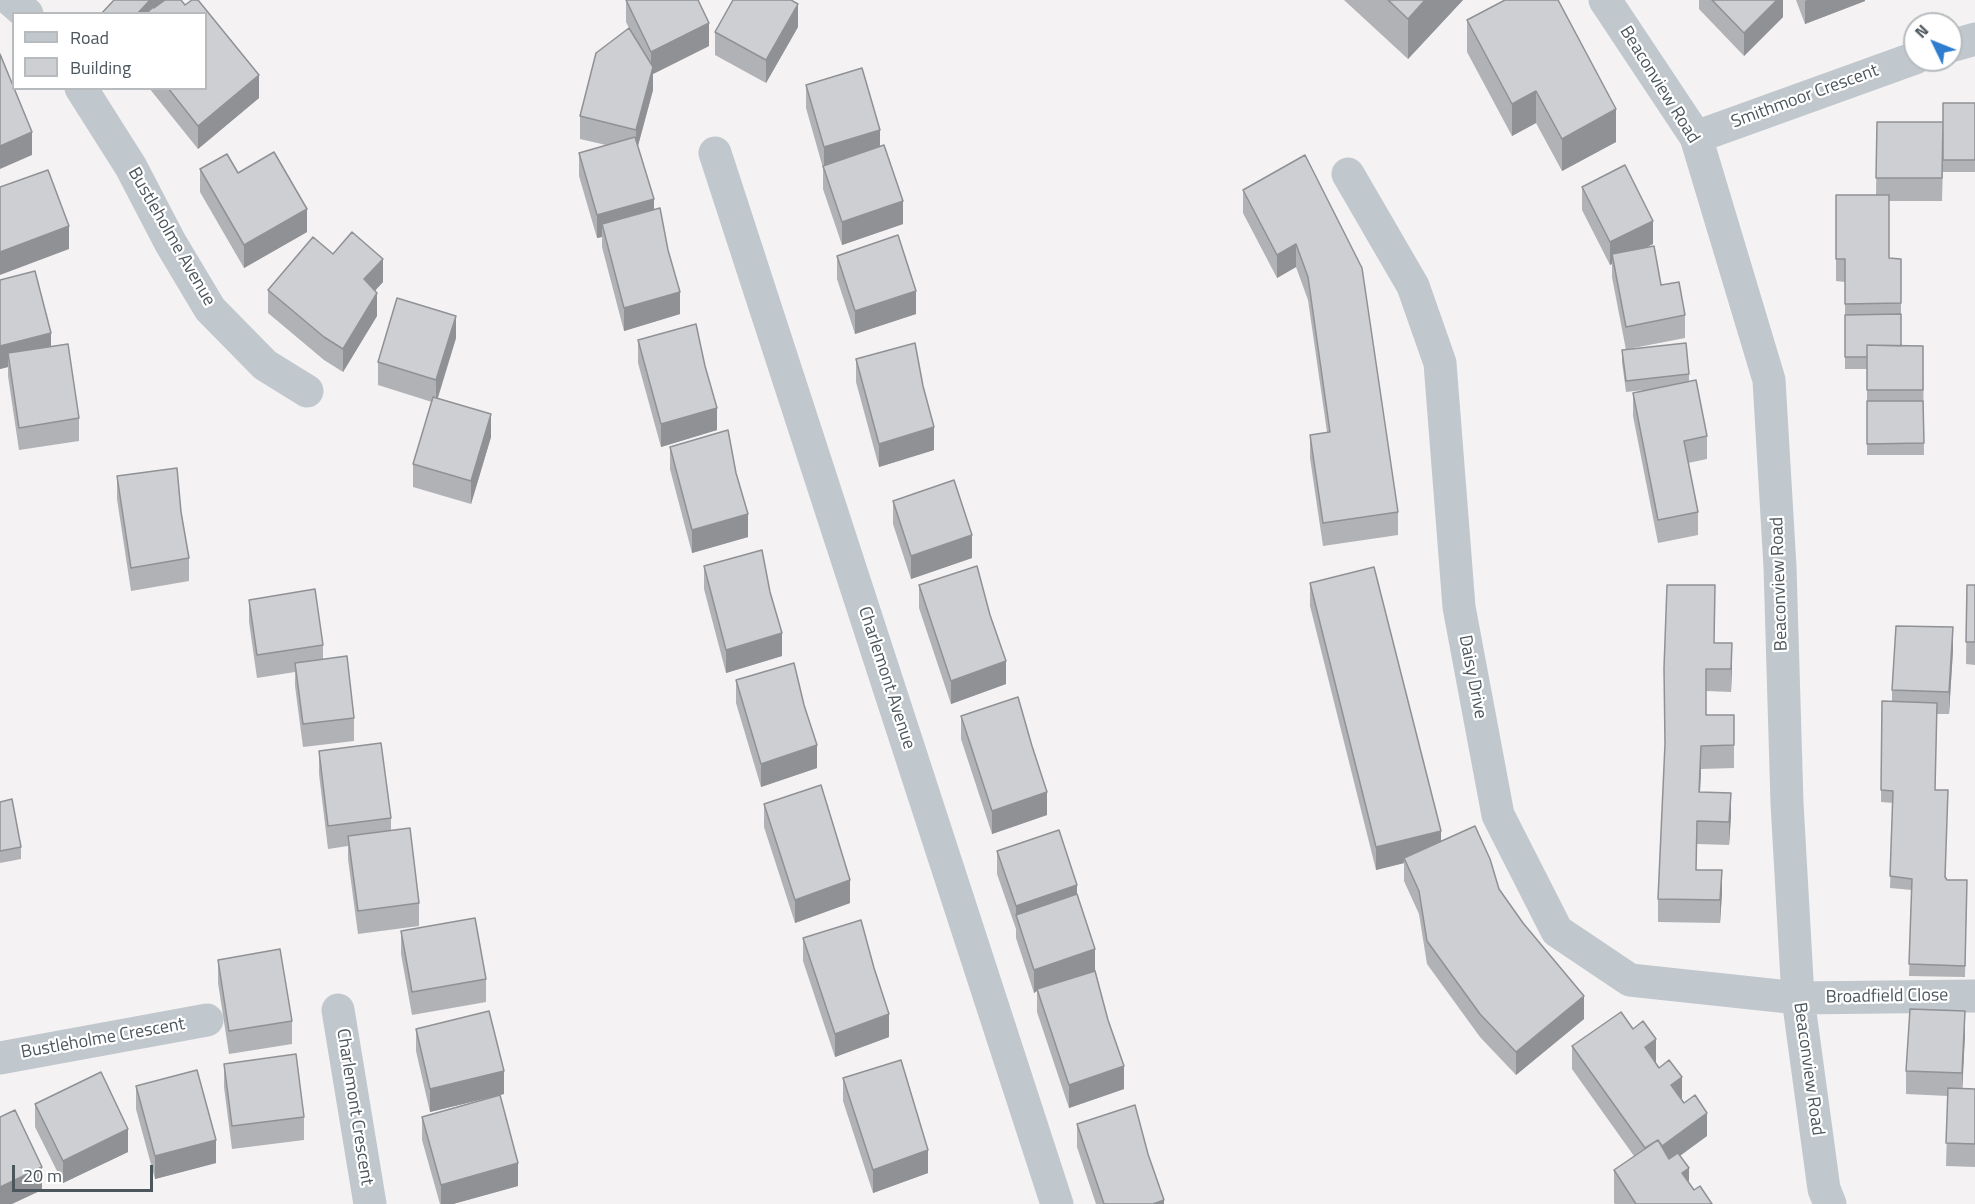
<!DOCTYPE html>
<style>
body{margin:0}
#map{position:relative;width:1975px;height:1204px;overflow:hidden;background:#f4f2f2;font-family:"Titillium Web",sans-serif}
canvas{display:block}
.legend{position:absolute;left:12px;top:12px;width:195px;height:78px;box-sizing:border-box;background:#fff;border:2px solid #b7bbbe;margin:0;padding:8px 10px;list-style:none;font-size:18px;color:#4c565d}
.legend li{display:flex;align-items:center;gap:12px;height:30px}
.legend b{width:30px;border:2px solid #b7bbbe}
.north{position:absolute;left:1903px;top:12px;width:60px;height:60px;box-sizing:border-box;background:#fff;border:2px solid #b7bbbe;border-radius:50%;rotate:313deg;font-size:16px;font-weight:700;line-height:24px;text-align:center;color:#4c565d}
.north::after{content:'';display:block;margin:auto;width:21px;height:27px;background:#2f7dd1;clip-path:polygon(50% 0,100% 100%,50% 72%,0 100%)}
.scale{position:absolute;left:12px;top:1165px;width:141px;height:27px;box-sizing:border-box;border:3px solid #4c565d;border-top:0;padding-left:8px;font-size:18px;line-height:21px;white-space:nowrap;color:#4c565d;-webkit-text-stroke:4px #fff;paint-order:stroke}
</style>
<div id="map">
<canvas width="1975" height="1204"></canvas>
<ul class="legend">
<li><b style="height:8px;background:#c0c7cd"></b>Road</li>
<li><b style="height:16px;background:#cdcfd3"></b>Building</li>
</ul>
<div class="north">N</div>
<div class="scale">20 m</div>
</div>
<script>
const ctx = document.querySelector('canvas').getContext('2d');
ctx.lineJoin = 'round';
function stroke(path, color, width, dash) { ctx.strokeStyle = color; ctx.lineWidth = width; ctx.lineCap = dash ? 'butt' : 'round'; ctx.setLineDash(dash || []); ctx.stroke(path); }
function fill(path, color) { ctx.fillStyle = color; ctx.fill(path, 'evenodd'); }
function write(font, color, halo, rows, align = 'center') {
  ctx.font = font + ' "Titillium Web",sans-serif'; ctx.lineWidth = 4.5; ctx.setLineDash([]); ctx.textBaseline = 'middle'; ctx.strokeStyle = halo; ctx.fillStyle = color; for (const [text, x, y, turn = 0] of rows) {
    ctx.save(); ctx.translate(x, y); ctx.rotate((+turn || 0) * Math.PI / 180); ctx.textAlign = isNaN(turn) ? turn : align; if (halo) ctx.strokeText(text, 0, 0); ctx.fillText(text, 0, 0); ctx.restore();
  }
}
stroke(new Path2D(`
 M11,0l16,14
 M1605,0l91,137 73,243 11,187 7,236 11,195 26,191 6,15
 M1951,46l24,-7
 M81,88l50,79 39,75 40,67 55,56 42,26
 M1696,137l219,-79
 M715,153l342,1051
 M1348,174l65,112 27,77 19,244 39,208 59,116 73,49 168,18 177,-2
 M338,1010l32,194
 M0,1058l207,-38`), '#c0c7cd', 33);
fill(new Path2D(`
 M626,0h72l11,46 -56,28v16l-15,56 42,168 -56,17 -22,-84v-10l-5,1 -18,-62v-23l27,-8 -26,-6v-23l49,-88 -3,-6z
 M1344,0h119l-55,59z
 M1699,0h84v17l-39,39 -45,-47z
 M1796,0h69v1l-60,23z
 M1467,20l149,122 -54,29 -26,-48 -24,13 -45,-84z
 M798,27l-32,56 -51,-28v-23z
 M806,85l74,62 23,77 -61,21 -19,-56v-21l-17,-60z
 M149,88h57l53,10 -61,51z
 M1975,103v69h-32v-8l-1,37h-53v57l12,1v87h22l1,109h-57v-86h-22v-87l-9,-1v-86h40l1,-73h66z
 M1305,155l93,357v23l-75,11 -13,-88v-23l17,-3 -19,-132 -12,-33 -19,11 -34,-65v-23z
 M200,169l38,4 69,59 -63,36 -44,-76z
 M1582,187l71,57 -9,4 17,37 24,30v23l-57,11 61,25v7l18,55v23l-19,4 10,49v23l-40,8 -25,-127v-23l11,-3 -18,2 -4,-30v-12h4l-14,-73v-13l-2,1 -28,-55z
 M333,254l50,28 -8,9 2,25 -34,56 -19,-12 -56,-47v-23z
 M837,256l79,58 -61,20 -18,-55z
 M0,280l51,67 28,71v23l-60,9 -11,-74v-9l-8,2z
 M456,338l-18,60 53,39 -20,67 -58,-17v-23l19,-62 -54,-17v-23z
 M638,340l67,26 12,64 -56,17 -23,-84z
 M856,359l78,91 -55,17 -23,-85z
 M670,447l78,90 -56,16 -22,-84z
 M117,476l64,36 8,46v23l-58,10 -14,-92z
 M893,501l79,57 -61,21 -18,-55z
 M704,566l78,90 -56,17 -22,-84z
 M1310,583l131,258 58,48 85,130 -68,56 -36,-38 -53,-73 -8,-50 -15,-33v-18l-28,7 -66,-264z
 M919,585l87,99 -55,20 -32,-96z
 M1967,585h8v80l-9,-1z
 M249,600l74,45v14l31,59v23l-51,6 -8,-61v-14l-38,6 -8,-56z
 M1714,643l18,23 -1,26 -25,-1v24l28,30v23l-33,1 -1,23 31,24 -2,29 -32,-1 -1,26 26,23 -2,30 -62,-1v-23l7,-150z
 M1953,650l-4,64h-12l-2,76 11,87 1,3h20l-2,97 -56,-1 3,-86 -22,-2 3,-85 -12,-1 1,-101 10,1v-12z
 M736,680l81,88 -56,19 -25,-84z
 M961,716l86,99 -55,19 -31,-95z
 M319,751l72,67v13l28,72v23l-61,8 -10,-75v-13l-20,3 -9,-75z
 M0,802l21,45v12l-21,4z
 M764,804l86,99 -55,20 -31,-96z
 M997,851l80,43 47,195 -55,19 -32,-96v-21l-3,2 -18,-55v-9l-19,-55z
 M401,931l85,48v23l-74,13 -11,-61z
 M803,938l86,99 -54,20 -32,-96z
 M218,960l74,61v23l-63,10 -11,-71z
 M416,1029l88,65 -74,18 -14,-61z
 M1965,1034l-3,54 13,1v78l-29,-1 2,-70 -42,-2v-23z
 M1572,1046l84,16v1l51,73 -27,20 9,26 5,8 18,14h-97l-1,-1v-33l20,-14 -62,-87z
 M224,1064l80,53v23l-72,9 -8,-62z
 M843,1078l85,95 -55,20 -30,-92z
 M136,1086l80,77 -61,16 -19,-70z
 M35,1104l93,48 -65,31 -28,-56z
 M422,1117l96,69 -65,18h-13l-18,-64z
 M1077,1124l71,30 16,50h-68l-19,-57z`), '#b0b2b5');
fill(new Path2D(`
 M150,0h22l-13,14h-22z
 M1425,0h38l-55,59v-40z
 M1777,0h6v17l-39,39v-23z
 M1807,0h58v1l-60,23v-23z
 M798,4v23l-32,56v-23z
 M709,23v23l-56,28v16l-17,63v-23l15,-57v-21z
 M259,75v23l-61,51v-23z
 M1536,91v32l-24,13v-32z
 M1616,109v33l-54,29v-32z
 M880,130v23l-56,15v-21z
 M32,132v23l-32,14v-23z
 M654,199v23l-52,2v13l-5,1v-23z
 M903,201v23l-61,21v-23z
 M307,209v23l-63,36v-23z
 M1653,221v23l-39,19 -2,-9v10l-2,1v-23z
 M69,226v23l-69,26v-23z
 M1296,244v23l-19,11v-23z
 M383,259v23l-19,20v-23z
 M916,291v23l-61,20v-23z
 M680,292v22l-56,17v-23z
 M377,293v23l-34,56v-23z
 M456,316v22l-20,65v-23z
 M51,333v23l-43,-3v14l-8,2v-23z
 M717,408v22l-56,17v-23z
 M491,414v23l-20,67v-23z
 M934,427v23l-55,17v-23z
 M748,514v23l-56,16v-23z
 M972,535v23l-61,21v-23z
 M1953,627v23l-4,64v-22z
 M782,633v23l-56,17v-23z
 M1732,643v23l-1,26v-23z
 M1006,661v23l-55,20v-23z
 M817,745v23l-56,19v-23z
 M1701,746v23l-2,46v-23z
 M1047,792v23l-55,19v-23z
 M1731,793v23l-2,29v-23z
 M1441,831v23l-37,4v5l-28,7v-23z
 M1722,870v23l-2,30v-23z
 M850,880v23l-55,20v-23z
 M1077,885v23l-61,7v14v-23z
 M1095,949v23l-58,17v2l-3,2v-23z
 M1584,996v23l-68,56v-23z
 M1965,1011v23l-3,62v-23z
 M889,1014v23l-54,20v-23z
 M1656,1039v23l-11,8v-23z
 M1124,1066v23l-55,19v-23z
 M504,1071v23l-74,18v-23z
 M1682,1077v23l-11,-15z
 M1707,1113v23l-58,42v-23z
 M128,1129v23l-65,31v-22z
 M216,1140v23l-61,16v-23z
 M928,1150v23l-55,20v-23z
 M518,1163v23l-65,18h-12v-19z
 M42,1167v23l-30,14h-12v-17z
 M1689,1168v33l-7,-28z
 M1164,1200v4h-11z`), '#909194');
const building = new Path2D(`
 M114,0h36l-13,14h-36z
 M165,0h16l4,5 7,-5h6l61,75 -61,51 -30,-38h38v-74h-60l7,-7 1,1z
 M626,0h72l11,23 -58,29z
 M733,0h58l7,4 -32,56 -51,-28z
 M1388,0h37l-17,19z
 M1505,0h53l58,109 -54,30 -26,-48 -24,13 -45,-84z
 M1712,0h65l-33,33z
 M629,28l24,39 -17,63 -56,-14 16,-63z
 M0,54l32,78 -32,14z
 M862,68l18,62 -56,17 -18,-62z
 M1943,103h32v57h-32z
 M1877,122h66l-1,56h-66z
 M635,137l19,62 -57,16 -18,-62z
 M884,145l19,56 -61,21 -19,-56z
 M274,152l33,57 -63,36 -44,-76 27,-15 11,19z
 M1305,155l57,113 36,244 -75,11 -13,-88 20,-3 -22,-155 -12,-33 -19,11 -34,-65z
 M1625,165l28,56 -43,21 -28,-55z
 M48,170l21,56 -69,26v-65z
 M1836,195h53v63l12,1v44l-56,1v-45h-9z
 M660,208l8,42 12,42 -56,16 -22,-84z
 M352,232l31,27 -19,20 13,14 -34,56 -19,-12 -56,-47 45,-53 20,17z
 M898,235l18,56 -61,20 -18,-55z
 M1654,246l7,39 18,-3 6,33 -59,12 -14,-73z
 M35,271l16,62 -51,13v-66z
 M397,298l59,18 -20,64 -58,-18z
 M1901,314v32l-34,-1v12h-22v-42z
 M696,324l9,42 12,42 -56,16 -23,-84z
 M915,343l8,43 11,41 -55,17 -23,-85z
 M1686,343l3,31 -63,7 -4,-31z
 M68,344l11,74 -60,10 -11,-75z
 M1867,345l56,1v44h-56z
 M1696,380l11,56 -23,5 14,71 -40,8 -25,-127z
 M433,397l58,17 -20,67 -58,-17z
 M1867,401h56l1,42 -57,1z
 M728,430l8,43 12,41 -56,16 -22,-83z
 M177,468l4,44 8,46 -58,10 -14,-92z
 M954,480l18,55 -61,21 -18,-55z
 M762,550l8,42 12,41 -56,17 -22,-84z
 M977,566l13,49 16,46 -55,20 -32,-96z
 M1374,567l67,264 -65,16 -66,-264z
 M1667,585h48l-1,58h18l-1,26h-25v46h28v30l-33,1 -2,46 32,1 -2,29 -32,-1 -1,49h26l-2,30 -62,-1 7,-155 -1,-76z
 M1967,585h8v57h-9z
 M315,589l8,56 -66,10 -8,-55z
 M1896,626l57,1 -4,65 -57,-2z
 M347,656l7,62 -51,6 -8,-61z
 M794,663l10,42 13,40 -56,19 -25,-84z
 M1018,697l14,49 15,46 -55,19 -31,-95z
 M1882,701l55,2 -2,87h13l-3,87 2,3h20l-2,86 -56,-2 3,-85 -22,-3 3,-85 -12,-1z
 M381,743l10,75 -63,8 -9,-75z
 M821,785l29,95 -55,20 -31,-96z
 M12,799l9,48 -21,4v-49z
 M1475,826l15,33 9,30 24,34 61,73 -68,56 -36,-38 -53,-73 -8,-50 -15,-33z
 M410,828l9,75 -61,8 -10,-75z
 M1059,830l18,55 -61,21 -19,-55z
 M1077,894l18,55 -61,21 -18,-55z
 M475,918l11,61 -74,13 -11,-61z
 M861,920l13,48 15,46 -54,20 -32,-96z
 M280,949l12,72 -63,10 -11,-71z
 M1095,971l13,49 16,46 -55,19 -32,-96z
 M1910,1009l55,2 -3,62 -56,-2z
 M489,1011l15,60 -74,18 -14,-60z
 M1621,1012l12,17 10,-8 13,18 -11,8 14,21 10,-8 13,17 -11,8 13,18 11,-8 12,18 -45,33 -4,-6 -13,8 -73,-102z
 M296,1054l8,63 -72,9 -8,-62z
 M901,1060l27,90 -55,20 -30,-92z
 M197,1070l19,70 -61,16 -19,-70z
 M101,1072l27,57 -65,32 -28,-57z
 M1948,1088l27,1v55l-29,-1z
 M500,1095l18,68 -77,22 -19,-68z
 M1135,1105l13,49 16,46 -11,4h-49l-27,-80z
 M15,1110l27,57 -42,20v-70z
 M1658,1140l11,19 9,-6 11,15 -7,5 12,17 6,-4 12,18h-76l-22,-34z`);
fill(building, '#cdcfd3');
stroke(building, '#909194', 1.5);
write('18px', '#4c565d', '#fff', [
 ["Beaconview Road",1659,85,58],
 ["Smithmoor Crescent",1805,97,-20],
 ["Bustleholme Avenue",171,237,60],
 ["Beaconview Road",1780,584,-92],
 ["Daisy Drive",1472,677,79],
 ["Charlemont Avenue",886,678,72],
 ["Broadfield Close",1887,997,-1],
 ["Bustleholme Crescent",103,1039,-10],
 ["Beaconview Road",1808,1069,82],
 ["Charlemont Crescent",354,1107,81]
]);
</script>
